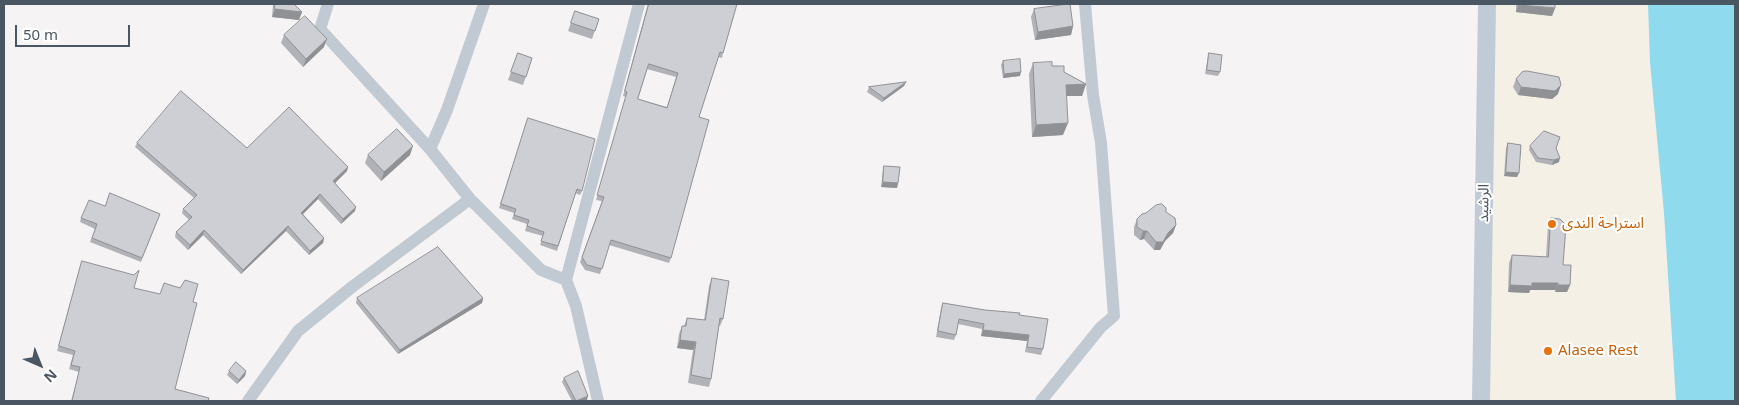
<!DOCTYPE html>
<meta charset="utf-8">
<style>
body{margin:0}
#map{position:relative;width:1739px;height:405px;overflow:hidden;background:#f5f3f3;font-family:"Noto Sans",sans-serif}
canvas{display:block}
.frame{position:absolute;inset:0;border:5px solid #4a5661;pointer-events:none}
.north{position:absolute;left:15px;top:340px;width:50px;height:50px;-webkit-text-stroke:4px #fff;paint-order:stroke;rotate:136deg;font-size:14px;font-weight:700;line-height:20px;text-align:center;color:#4a5661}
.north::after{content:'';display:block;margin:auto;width:18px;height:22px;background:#4a5661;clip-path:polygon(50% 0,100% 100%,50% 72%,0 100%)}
.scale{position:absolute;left:15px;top:25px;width:115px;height:22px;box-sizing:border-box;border:2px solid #4a5661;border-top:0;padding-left:6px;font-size:15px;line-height:18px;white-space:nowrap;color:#4a5661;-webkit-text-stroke:4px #fff;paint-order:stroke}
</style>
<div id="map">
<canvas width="1739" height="405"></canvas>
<div class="frame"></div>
<div class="north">N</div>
<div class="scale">50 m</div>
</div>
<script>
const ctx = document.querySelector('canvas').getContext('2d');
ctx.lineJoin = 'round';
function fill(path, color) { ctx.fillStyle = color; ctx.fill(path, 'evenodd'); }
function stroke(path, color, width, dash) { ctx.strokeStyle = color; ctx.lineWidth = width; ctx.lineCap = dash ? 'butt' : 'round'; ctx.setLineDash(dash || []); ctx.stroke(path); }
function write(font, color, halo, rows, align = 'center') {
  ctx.font = font + ' "Noto Sans","Noto Sans Arabic",sans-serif'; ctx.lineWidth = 4; ctx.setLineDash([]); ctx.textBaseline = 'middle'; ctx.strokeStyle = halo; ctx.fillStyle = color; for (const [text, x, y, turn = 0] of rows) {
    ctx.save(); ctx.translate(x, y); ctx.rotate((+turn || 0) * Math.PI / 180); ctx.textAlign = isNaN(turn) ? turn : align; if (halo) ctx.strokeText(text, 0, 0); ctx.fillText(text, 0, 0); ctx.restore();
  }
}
fill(new Path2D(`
 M1494,4h177l31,397h-215z`), '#f5f0e5');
fill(new Path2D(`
 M1648,4h87v397h-59l-12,-188 -14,-151z`), '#90daee');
stroke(new Path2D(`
 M328,4l-8,25 110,120 40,50 71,71 25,10 10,26 22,95
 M430,149l17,-39 37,-106
 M566,280l73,-276
 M248,401l50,-70 54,-44 118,-88
 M1041,401l60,-74 13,-11 -13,-173 -8,-48 -8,-91`), '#c1cad2', 12);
stroke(new Path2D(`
 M1481,401l6,-397`), '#c1cbd6', 18);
fill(new Path2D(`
 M273,4h21l8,8 -3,8 -27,-3z
 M648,4h89l-14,49 -1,5 -4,-1 -19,60 -28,141 -2,5 -60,-18 -9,29 -15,-4 -5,-8 22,-61 -6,-1 30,-103 -3,-1zM647,69l29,8 -9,30 -29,-8z
 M1516,4h39v4l-3,8 -36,-4z
 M1034,9l39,17 -2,9 -36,5 -4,-23z
 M575,11l24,8 -7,20 -24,-8z
 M284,35l40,12 -21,20 -22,-24z
 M518,53l14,5 -9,27 -15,-5z
 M1209,53l11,19 -2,4 -13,-2 3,-17z
 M1003,61l17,15 -17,2 -2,-13z
 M1033,63l31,9 22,12 -4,12h-16l-3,39 -31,2 -3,-63z
 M1516,79l42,15 -6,5 -34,-4 -5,-8z
 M906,82l-2,4 -22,16 -15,-10 2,-5z
 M528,118l54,73 -2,4 -5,-2 -18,58 -17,-6 3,-9 -18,-5 2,-7 -15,-5 2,-6 -15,-5z
 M137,143l110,5 101,19 -1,4 -12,12 20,28 -14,13 -23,-25 -15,15 21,24 -1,5 -14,12 -23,-24 -45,43 -38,-39 -15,15 -13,-13 1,-5 13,-12 -7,-7 1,-4 11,-11 -59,-51z
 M1508,143l9,34 -13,-1 2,-28z
 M1530,146l26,2 3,14 -7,3 -16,-3 -7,-12z
 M368,155h42l-29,26 -16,-18z
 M884,166l14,17 -1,5 -16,-1 2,-17z
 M105,206l55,8 -19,48 -51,-20 5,-13 -15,-7 1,-4z
 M1166,212l10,13 -3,8 -8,8 -5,9h-6l-10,-11 -4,1 -6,-5v-8l3,-8z
 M1551,218l12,47 7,20 -3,7h-12l1,-2h-26l-1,3 -21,-1 1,-29 3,-8 34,2 2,-31z
 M82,261l52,27 59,14 -18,87 33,12h-137l8,-29 -10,-3 4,-14 -16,-4z
 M712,278l11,41 -3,7h-1l-8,53 -2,8 -21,-4 5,-33 -16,-2 2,-14 3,-8h2l3,-8 17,2 5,-34z
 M357,298h126l-1,5 -84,51 -42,-51z
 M943,303l42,7 34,5 24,34 -2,6 -16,-3 2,-11 -46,-5 1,-7 -24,-5 -2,11 -2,5 -18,-3 5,-28z
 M229,371h17l-1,5 -8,8 -10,-9z
 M564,378l23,22 -2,1h-13l-10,-19z`), '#b0b2b7');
fill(new Path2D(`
 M1518,5l37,3 -3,8 -36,-4z
 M275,9l27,3 -3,8 -27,-3z
 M1073,26l-2,9 -36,5 3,-8z
 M327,39l-3,8 -21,20 3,-8z
 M1021,72l-1,4 -17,2 1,-4z
 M906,82l-2,4 -22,16 2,-4z
 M1086,84l-4,12h-20l4,-11z
 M1561,85l-3,9 -6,5 -34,-4 3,-8z
 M1068,123l-5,12 -31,2 4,-12z
 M413,146l-3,9 -29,26 3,-9z
 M1560,158l-1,4 -7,3 2,-5z
 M348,167l-1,4 -15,15 1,-5z
 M1506,172l13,1 -2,4 -13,-1z
 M883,182l15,1 -1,5 -16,-1z
 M320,194l-2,5 -18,18 1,-4z
 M356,207l-1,4 -14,13 2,-5z
 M1176,225l-3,8 -8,8 -5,9h-6l2,-8z
 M288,226l-2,5 -45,43 2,-4z
 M204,230l-1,5 -15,15 2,-5z
 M1143,231h4l-3,8 -4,1z
 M324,238l-1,5 -14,12 1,-4z
 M1532,283h26l-2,7h-26l-1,3 -21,-1 2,-7z
 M1558,285h12l-3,7h-12z
 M483,298l-1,5 -84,51 2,-4z
 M983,330l46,5 -2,6 -46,-5z
 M680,340l16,2 -3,8 -16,-2z
 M246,371l-1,5 -8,8 2,-4z
 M588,396l-1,4 -2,1h-8z`), '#909195');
const building = new Path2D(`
 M275,4h19l8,8 -27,-3z
 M649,4h88l-14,49 -3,-1 -21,65 10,3 -38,138 -60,-18 -9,29 -15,-4 -5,-8 22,-60 -7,-2 30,-103 -2,-1zM649,64l29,9 -11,35 -29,-9z
 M1068,4h2l3,22 -35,6 -4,-23z
 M1518,4h37v4l-37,-3z
 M575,11l24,8 -4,12 -24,-8z
 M305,16l22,23 -21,20 -22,-24z
 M518,53l14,5 -6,19 -15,-5z
 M1209,53l13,2 -2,17 -13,-2z
 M1020,59l1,13 -17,2 -1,-13z
 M1052,62v4h12v6l22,12 -20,1 2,38 -32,2 -3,-62z
 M1527,71l32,6 2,8 -6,6 -34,-4 -5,-8 6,-7z
 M906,82l-22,16 -15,-11z
 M181,91l66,57 42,-41 59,60 -15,14 23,26 -13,12 -23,-25 -19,19 23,25 -14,13 -22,-25 -45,44 -39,-40 -14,15 -14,-13 16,-15 -9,-8 14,-14 -60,-52z
 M528,118l67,21 -13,52 -5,-2 -19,57 -17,-5 3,-9 -17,-6 2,-6 -15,-5 2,-6 -15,-5z
 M397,129l16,17 -29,26 -16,-17z
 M1544,131l16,6 -4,11 4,10 -6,2 -16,-2 -8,-12z
 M1508,143l13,2 -2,28 -13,-1z
 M884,166l16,1 -2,16 -15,-1z
 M110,193l50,21 -18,44 -50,-20 5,-14 -16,-6 8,-18 16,6z
 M1162,204l4,4v4l9,6 1,7 -8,8 -5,9h-7l-9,-11h-4l-6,-4v-8l5,-5 4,-1 10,-8z
 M1551,218l9,1 6,6 -3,40h8l-1,20h-12v-2h-26v3l-22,-1 2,-30 36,2z
 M438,247l45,51 -83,52 -43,-52z
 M82,261l52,14 5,-5 -5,18 26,6 4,-11 16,5 5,-8 13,4 -5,18 4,1 -22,86 34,9 -1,3h-136l8,-34 -9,-2 4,-14 -16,-5z
 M712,278l17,3 -6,38 -3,-1 -9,61 -20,-4 5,-33 -16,-2 2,-14h4l1,-8 18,2z
 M943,303l42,7 35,3 -1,2 29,4 -5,30 -16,-2 2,-12 -46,-5 1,-6 -25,-5 -3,16 -18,-4z
 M236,362l10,9 -7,9 -10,-9z
 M578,371l10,25 -12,5 -12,-23z`);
fill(building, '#cdcfd5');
stroke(building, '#909195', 1);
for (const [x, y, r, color] of [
 [1552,224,5,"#e8710a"],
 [1548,351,5,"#e8710a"]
]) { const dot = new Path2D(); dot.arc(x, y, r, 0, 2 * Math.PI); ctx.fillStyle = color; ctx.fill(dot); stroke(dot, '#fff', 2); }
write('15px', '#4a5661', '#fff', [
 ["الرشيد",1484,203,-89]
]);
write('15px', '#c56008', '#fff', [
 ["استراحة الندى",1562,224],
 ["Alasee Rest",1558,351]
], 'left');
</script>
